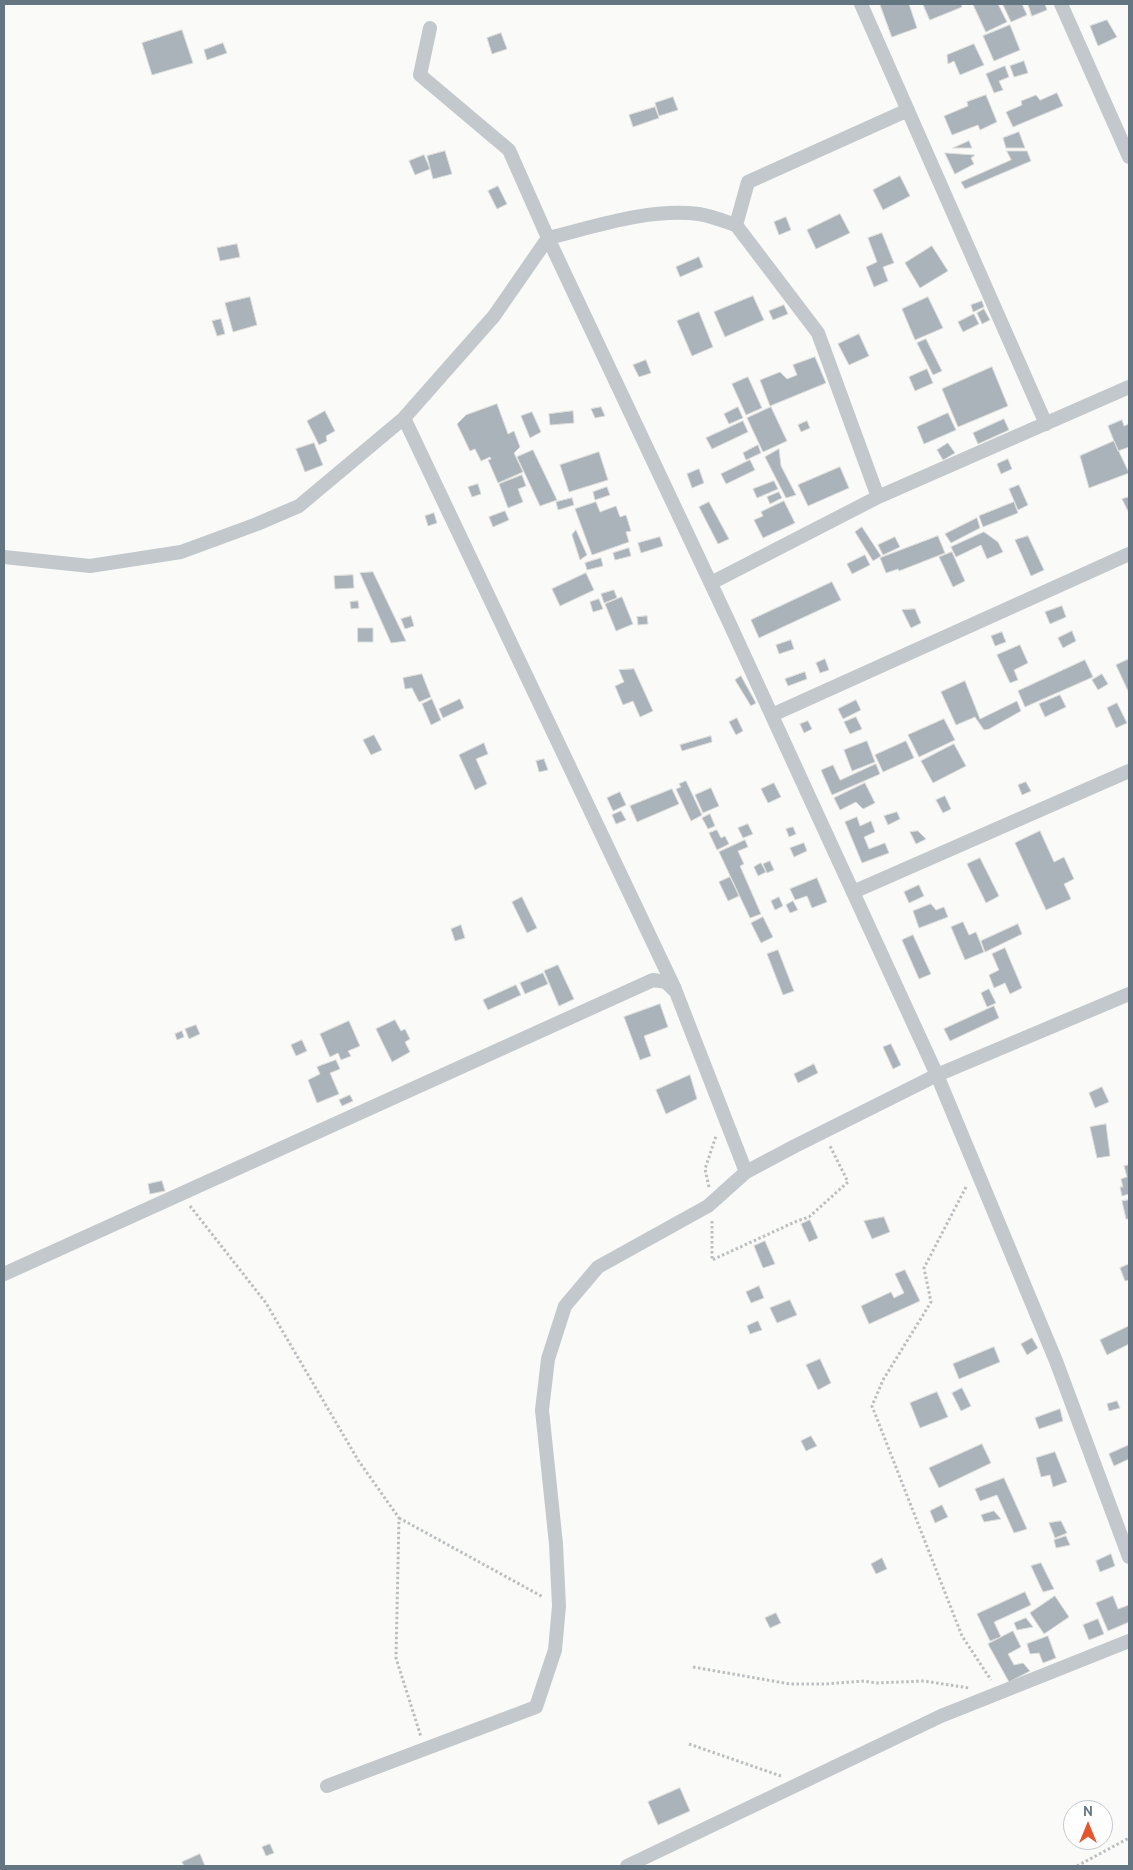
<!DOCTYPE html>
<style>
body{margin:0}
#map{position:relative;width:1133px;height:1870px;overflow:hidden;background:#fafaf8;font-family:Cabin,sans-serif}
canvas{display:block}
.frame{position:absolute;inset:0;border:5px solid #657683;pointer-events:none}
.north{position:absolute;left:1063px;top:1800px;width:50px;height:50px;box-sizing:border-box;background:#fff;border:1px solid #c1c8cd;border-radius:50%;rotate:0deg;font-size:14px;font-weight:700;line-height:20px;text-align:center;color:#657683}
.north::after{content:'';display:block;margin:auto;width:18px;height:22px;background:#e4572e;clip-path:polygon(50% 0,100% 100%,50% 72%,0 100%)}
</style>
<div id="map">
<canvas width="1133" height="1870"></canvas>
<div class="frame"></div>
<div class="north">N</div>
</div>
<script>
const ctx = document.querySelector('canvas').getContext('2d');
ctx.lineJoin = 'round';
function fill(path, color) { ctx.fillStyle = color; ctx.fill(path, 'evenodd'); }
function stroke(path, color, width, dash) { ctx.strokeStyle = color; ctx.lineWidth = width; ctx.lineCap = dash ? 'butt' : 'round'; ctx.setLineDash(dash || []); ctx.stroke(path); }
const building = new Path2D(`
 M880,4h29l8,24 -25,9z
 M923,4h38l1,3 -32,13z
 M973,4h25l9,18 -21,10z
 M1007,4h15l5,11 -16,7 -8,-17z
 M1028,4h17l2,6 -15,6z
 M1107,20l10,17 -19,9 -8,-20z
 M1010,25l10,25 -26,11 -11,-25z
 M182,30l11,33 -41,12 -10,-32z
 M501,33l6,16 -15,5 -5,-16z
 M223,43l4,10 -20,7 -3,-10z
 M974,44l10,21 -24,10 -6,-14 -6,3 -1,-9z
 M1024,61l4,12 -14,4 -4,-11z
 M1005,66l4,11 -10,4 4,9 -9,3 -8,-19z
 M1057,93l6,13 -50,21 -7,-15 16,-7 -1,-4 15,-6 4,5z
 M986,95l11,27 -17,8 -2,-5 -26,10 -8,-19 24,-10 -1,-4z
 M673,97l5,13 -19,6 -4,-13z
 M655,107l4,11 -26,9 -4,-12z
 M1019,132l6,16h-19l-3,-10z
 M969,141l3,7h-19z
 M445,151l7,23 -19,5 -6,-23z
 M1007,151h20l4,10 -66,28 -4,-7 50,-22z
 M945,153l30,2 -4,3 3,6 -19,10z
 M424,155l6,14 -15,6 -6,-14z
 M900,176l10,20 -27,14 -10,-20z
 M498,186l9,18 -10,5 -9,-18z
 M840,214l10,19 -34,16 -9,-19z
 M786,217l5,13 -12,5 -5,-13z
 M882,233l12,30 -11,4 5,14 -14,6 -8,-20 11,-5 -9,-24z
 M237,244l3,13 -20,4 -3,-13z
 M932,246l16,25 -28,17 -15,-25z
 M699,257l4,10 -23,10 -4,-10z
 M753,296l11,24 -39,17 -11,-25z
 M250,297l7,28 -24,7 -8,-29z
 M928,297l15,31 -28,12 -13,-31z
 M982,301l2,6 -11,5 -2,-7z
 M784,305l4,9 -15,6 -4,-9z
 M984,309l6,11 -8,4 -5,-11z
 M699,312l14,35 -21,9 -15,-35z
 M974,314l5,10 -16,8 -5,-10z
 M221,319l4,15 -8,2 -5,-15z
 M859,334l10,22 -20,9 -11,-21z
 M926,339l16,32 -9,4 -16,-32z
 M815,357l11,26 -56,23 -10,-26 20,-8 7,7 10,-4 -4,-10z
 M646,360l5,13 -12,4 -6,-12z
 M992,367l16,39 -50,21 -16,-38z
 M927,369l6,14 -18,8 -6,-14z
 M748,377l14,31 -16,7 -14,-31z
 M497,404l11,30 6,-3 6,16 -6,6 9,19 -25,11 -10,-23 3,-1 -1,-2 -9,4 -6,-12 -5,2 -13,-27 9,-9z
 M601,407l4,9 -10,2 -4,-9z
 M738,407l5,11 -14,6 -5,-10z
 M771,407l16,34 -24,11 -16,-34z
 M325,411l10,20 -9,5 1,5 -8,4 -12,-24z
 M573,411l1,12 -24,2 -1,-11z
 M532,412l9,20 -11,6 -9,-22z
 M948,413l8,17 -32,14 -7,-17z
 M1004,419l5,11 -31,14 -5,-11z
 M1122,420l2,6 5,-2v23l-11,4 -10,-25z
 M743,421l5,11 -36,17 -6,-11z
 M807,421l3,7 -9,4 -3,-7z
 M1114,441l15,32 -40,15 -9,-32z
 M314,443l9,22 -18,7 -9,-23z
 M948,443l7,10 -12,7 -6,-10z
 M758,445l3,8 -15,7 -3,-7z
 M779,449l2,17 15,29 -10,3 -21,-41z
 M533,450l24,50 -17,6 -23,-49z
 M599,452l9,28 -39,12 -9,-27z
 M1008,459l4,10 -11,5 -4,-10z
 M750,460l5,10 -29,14 -5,-10z
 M840,467l9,21 -41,18 -10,-21z
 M699,469l5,14 -12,5 -5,-14z
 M522,475l4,11 -8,3 5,13 -15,6 -9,-24z
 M774,481l4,8 -21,9 -4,-9z
 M478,484l3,10 -9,3 -4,-10z
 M1019,485l9,20 -10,5 -9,-21z
 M607,487l3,8 -15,5 -2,-8z
 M779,492l3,6 -12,6 -3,-7z
 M1129,497v16l-7,-14z
 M572,498l2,7 -16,5 -2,-8z
 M784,501l11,22 -32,15 -9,-18 9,-4 -2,-4z
 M596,502l4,10 16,-6 4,11 6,-2 5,16 -5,1 3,10 -37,13 -17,-46z
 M709,502l20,37 -11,5 -19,-37z
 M1014,502l4,11 -35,14 -4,-11z
 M505,511l4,9 -16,7 -4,-10z
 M434,513l3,10 -9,3 -3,-10z
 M977,518l3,10 -29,15 -6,-9z
 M862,527l19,29 -8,5 -18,-29z
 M576,530l11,25 -7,5 -8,-25z
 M984,532l14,10 5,10 -16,7 -6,-14 -25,12 -5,-10z
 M938,536l7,17 -46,18 -1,-2 -12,4 -6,-15z
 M1028,536l16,34 -13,6 -16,-36z
 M660,537l3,9 -22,7 -3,-10z
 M895,537l5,10 -17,8 -5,-10z
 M629,548l2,8 -16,4 -2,-7z
 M952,552l13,29 -12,6 -14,-30z
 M865,555l5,10 -18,9 -5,-10z
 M601,558l2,8 -16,4 -2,-7z
 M373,572l33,69 -15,2 -31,-70z
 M586,573l8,17 -34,16 -8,-17z
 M353,575l1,13 -19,1 -1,-13z
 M832,582l9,18 -82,38 -8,-18z
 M614,590l3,8 -13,5 -3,-9z
 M622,597l11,27 -17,7 -11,-27z
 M599,599l4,10 -10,3 -3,-10z
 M358,601l1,7 -8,1 -1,-7z
 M1062,606l4,11 -16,7 -5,-12z
 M915,609l6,14 -10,5 -9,-18z
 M411,616l3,10 -9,3 -4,-10z
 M647,616l1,8 -10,1 -1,-8z
 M358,628h15v14h-15z
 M1072,631l4,10 -13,7 -5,-10z
 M1002,632l4,10 -11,4 -4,-10z
 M791,640l3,9 -15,5 -3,-9z
 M1020,645l8,18 -14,7 4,10 -8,3 -13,-28z
 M825,659l4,11 -9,3 -4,-10z
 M1129,659v34l-13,-28z
 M1085,660l8,17 -68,30 -7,-16z
 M634,669l19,42 -13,6 -7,-16 -10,4 -8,-19 9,-4 -5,-12z
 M805,672l2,7 -19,7 -3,-7z
 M422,674l9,23 -12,5 -7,-14 -7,1 -2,-11z
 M1102,674l6,10 -10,6 -6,-10z
 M741,676l15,27 -5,3 -16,-26z
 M965,681l15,38 37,-18 4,10 -32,18 -5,1 -9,-13 -19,8 -15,-33z
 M1060,695l6,12 -21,10 -6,-13z
 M432,699l9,21 -10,5 -9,-21z
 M460,699l4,9 -21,10 -4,-9z
 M856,700l5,10 -18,9 -5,-10z
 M1117,703l10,20 -11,5 -9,-20z
 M856,717l6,12 -12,5 -6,-12z
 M737,718l6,13 -7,4 -7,-13z
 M944,719l11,21 -36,17 -11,-22z
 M808,721l4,8 -8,4 -4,-9z
 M374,735l8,15 -11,5 -8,-15z
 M711,736l1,6 -30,9 -2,-6z
 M867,741l8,21 -23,9 -8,-21z
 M906,741l8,17 -31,14 -8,-17z
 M484,743l4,11 -12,5 11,25 -12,6 -16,-35z
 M954,744l12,22 -33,17 -12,-22z
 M544,759l4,11 -9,2 -3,-11z
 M876,764l4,10 -48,21 -11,-25 12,-5 7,15z
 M686,781l16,34 -11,6 -15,-32 5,-2 -2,-3z
 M1026,782l5,9 -9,4 -4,-10z
 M774,783l7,14 -13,6 -7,-14z
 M865,783l10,20 -12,6 -7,-7 -16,8 -6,-12z
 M711,788l8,18 -16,7 -8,-18z
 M672,789l7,15 -42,18 -7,-16z
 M620,792l6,13 -13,6 -6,-13z
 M945,796l6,13 -8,4 -7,-13z
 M621,811l5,9 -10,4 -4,-9z
 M897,812l3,7 -12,6 -4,-9z
 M710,814l5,12 -7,3 -6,-11z
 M857,817l3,9 11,-5 4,11 -11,5 5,12 16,-6 4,10 -27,10 -17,-41z
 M748,824l5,10 -10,4 -5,-10z
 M793,827l3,7 -7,3 -3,-8z
 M717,830l4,8 4,-2 4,8 -12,6 -8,-17z
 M918,831l8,8 -10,5 -6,-12z
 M1040,831l14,31 10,-5 10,22 -10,5 7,15 -25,11 -31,-67z
 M745,840l3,7 -10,4 6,13 -4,2 21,48 -11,4 -31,-66z
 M804,843l3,8 -13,6 -4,-9z
 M980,858l19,38 -13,7 -19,-39z
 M770,861l4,9 -7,3 -4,-9z
 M761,863l5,9 -8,4 -4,-9z
 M730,877l9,19 -11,5 -9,-19z
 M817,878l10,24 -15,6 -5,-12 -12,4 -5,-11z
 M919,885l5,11 -15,7 -5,-11z
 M522,897l15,31 -10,5 -15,-31z
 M779,897l4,9 -8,4 -4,-9z
 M793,901l5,9 -8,3 -4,-8z
 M931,904l5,6 8,-3 4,10 -29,11 -6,-17z
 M763,917l10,20 -12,6 -10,-20z
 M963,922l6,13 7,-3 8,20 -19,8 -14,-33z
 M1018,924l4,10 -37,18 -4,-11z
 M461,925l4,13 -10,3 -4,-12z
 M913,935l18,39 -12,5 -17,-39z
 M1005,948l17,40 -12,6 -5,-11 -11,5 -5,-13 10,-5 -7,-16z
 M778,950l16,41 -11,4 -16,-41z
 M558,965l16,34 -15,7 -15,-35z
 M543,973l5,11 -23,10 -5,-11z
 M516,985l5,10 -33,15 -5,-10z
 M989,989l7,14 -9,4 -6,-14z
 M660,1004l8,23 -24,9 7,20 -11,4 -16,-43z
 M994,1006l5,12 -49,23 -6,-12z
 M395,1020l6,11 4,-2 5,10 -5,3 5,10 -18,10 -16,-33z
 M349,1021l11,25 -12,5 3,5 -10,4 -3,-7 -8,4 -10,-23z
 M196,1025l4,9 -11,5 -4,-10z
 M182,1031l2,6 -7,3 -2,-6z
 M302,1040l5,11 -11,5 -5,-11z
 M891,1044l10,21 -8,4 -10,-22z
 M336,1060l4,9 -10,4 9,21 -22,9 -9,-23 12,-6 -3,-7z
 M814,1064l4,9 -20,10 -4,-9z
 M690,1075l7,24 -31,15 -10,-24z
 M1102,1087l7,15 -14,6 -6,-15z
 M350,1095l3,6 -11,5 -3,-6z
 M1106,1124l4,32 -13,2 -7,-31z
 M1129,1165v29l-7,2 -2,-9h3l-2,-8 6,-2 -3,-11z
 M162,1181l3,10 -15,3 -2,-10z
 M1129,1200v19h-3l-4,-18z
 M884,1217l6,15 -18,7 -8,-18z
 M810,1220l8,18 -9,4 -8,-18z
 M765,1241l10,23 -12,4 -9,-22z
 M1129,1264v16l-4,1 -5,-13z
 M905,1270l15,31 -51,23 -8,-18 30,-14 3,6 10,-5 -9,-19z
 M759,1286l5,12 -13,5 -5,-11z
 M790,1300l7,15 -20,8 -7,-15z
 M758,1321l4,9 -12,4 -3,-8z
 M1129,1326v18l-22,11 -7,-15z
 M1032,1338l6,10 -11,7 -6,-11z
 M994,1347l6,15 -41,17 -6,-15z
 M820,1359l11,24 -13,7 -12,-25z
 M962,1388l9,18 -10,5 -9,-18z
 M937,1392l11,25 -28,11 -10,-25z
 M1117,1401l3,7 -11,3 -2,-7z
 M1060,1409l3,12 -24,8 -4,-11z
 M811,1436l6,10 -11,5 -5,-10z
 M982,1444l9,19 -52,25 -10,-20z
 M1129,1445v14l-15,7 -5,-12z
 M1055,1452l12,30 -14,5 -3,-12 -9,2 -5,-19z
 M1004,1478l23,51 -13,4 -17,-38 -17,6 -5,-12z
 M942,1505l6,12 -13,6 -5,-12z
 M994,1511l7,8 -17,3 -3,-7z
 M1061,1521l6,12 -12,5 -6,-15z
 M1066,1536l4,9 -14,3 -2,-8z
 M1111,1554l4,12 -15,6 -4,-11z
 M882,1558l5,11 -11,5 -5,-10z
 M1041,1563l13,26 -11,3 -12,-26z
 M1025,1592l6,13 -37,17 7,15 -11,4 -13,-27z
 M1055,1596l14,21 -25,17 -14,-21z
 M1113,1596l5,13 11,-4v17l-21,9 -12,-28z
 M776,1613l5,10 -11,5 -5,-10z
 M1026,1618l7,9 -16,3 -3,-7z
 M1098,1619l6,15 -15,6 -6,-15z
 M1013,1631l8,16 -13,7 6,11 9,-2 7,8 -21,11 -21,-38z
 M1048,1636l8,22 -13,5 -4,-10 -9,1 -3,-10z
 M680,1788l10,23 -32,14 -10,-23z
 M270,1844l4,9 -8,3 -4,-9z
 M200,1854l5,12h-21l-2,-4z`);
fill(building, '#aab3b9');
stroke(building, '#dcdcda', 1);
stroke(new Path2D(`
 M709,1187l-4,-18 11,-33
 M966,1187l-42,81 7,34 -48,78 -11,26 90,230 29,44
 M190,1206l76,97 92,157 41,58 -3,140 25,79
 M712,1221v39l85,-39 12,-4 39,-35 -19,-38
 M399,1518l144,79
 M693,1667l97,17h35l39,-3 12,2 48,-2 45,7
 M689,1744l92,32
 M1077,1866l52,-28`), '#bbbfc2', 3, [2.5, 2.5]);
stroke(new Path2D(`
 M861,4l185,420
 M1061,4l68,153
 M430,28l-10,47 89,75 39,88 180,382 209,455 119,286 73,196
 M736,225l82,108 60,164
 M404,418l271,571
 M4,557l86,9 91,-14 76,-28 42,-18 105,-88 90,-102 54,-78c49,-12 100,-30 151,-24 12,2 25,7 37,11l12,-43 160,-72
 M711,583l167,-86 251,-110
 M772,715l357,-161
 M853,892l276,-121
 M4,1274l649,-294 13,2 10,10 70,180 49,-26 142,-71 192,-81
 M327,1786l209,-79 19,-57 4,-44 -3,-62 -14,-134 6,-51 17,-53 33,-39 110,-61 38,-34
 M627,1866l314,-150 188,-75`), '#c3c8cc', 14);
</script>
